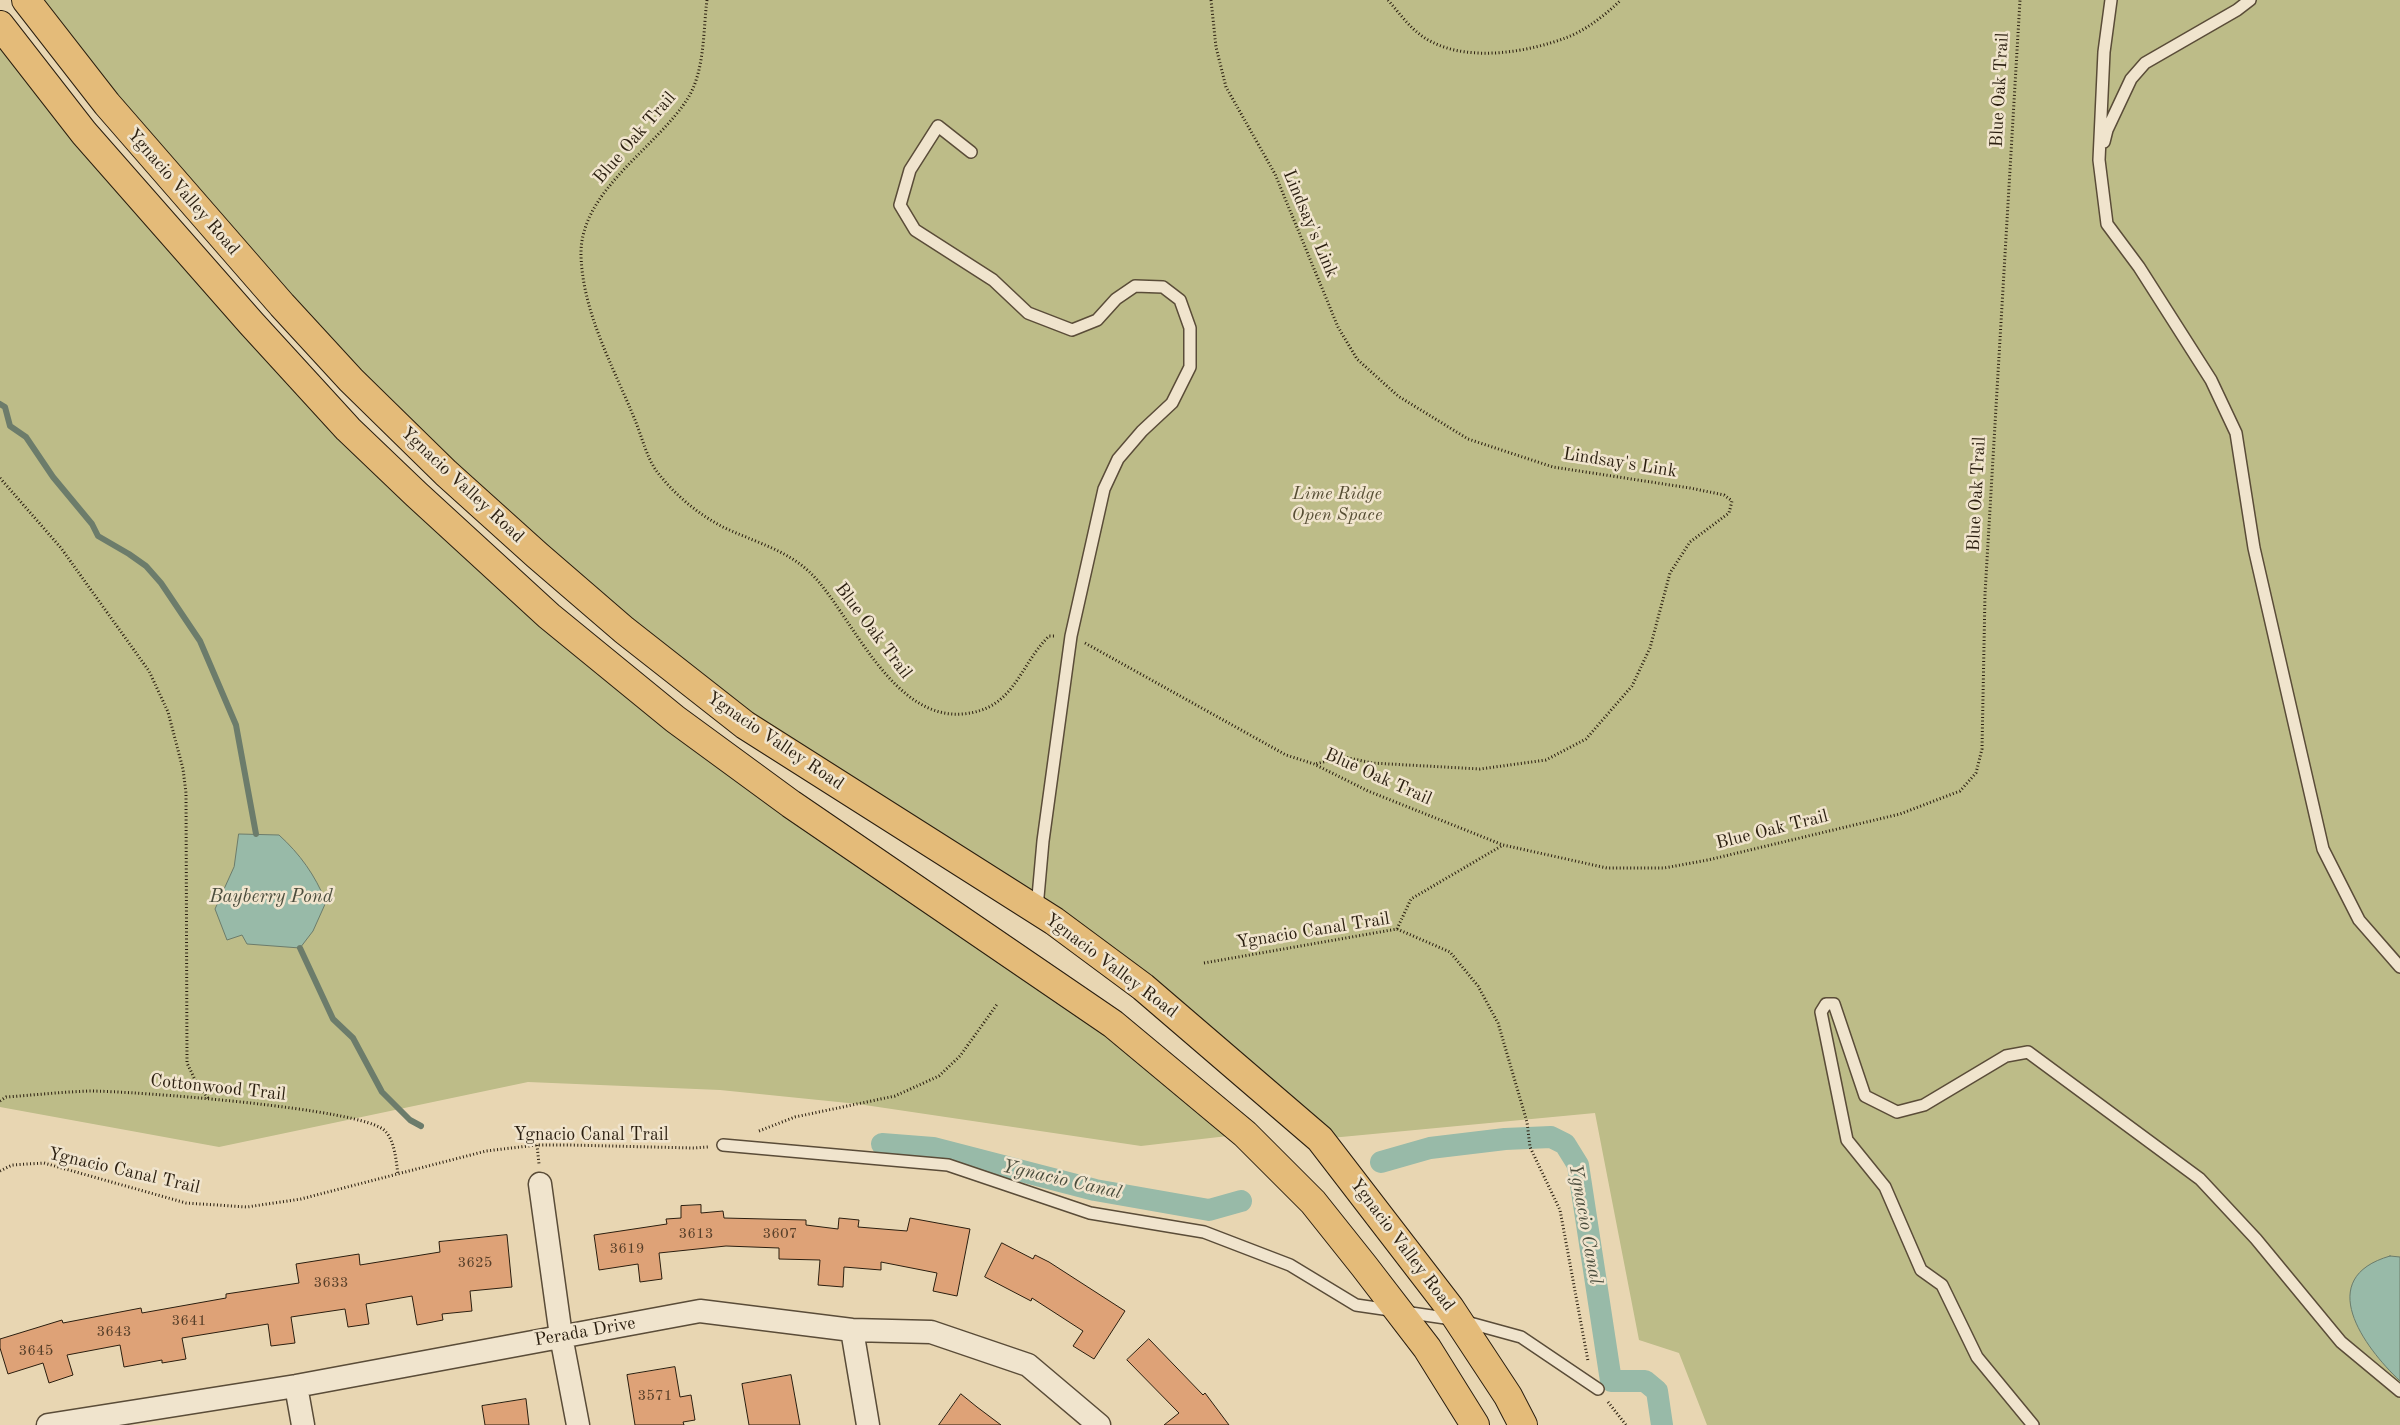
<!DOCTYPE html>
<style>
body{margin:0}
canvas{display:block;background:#e8d6b2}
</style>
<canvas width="2400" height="1425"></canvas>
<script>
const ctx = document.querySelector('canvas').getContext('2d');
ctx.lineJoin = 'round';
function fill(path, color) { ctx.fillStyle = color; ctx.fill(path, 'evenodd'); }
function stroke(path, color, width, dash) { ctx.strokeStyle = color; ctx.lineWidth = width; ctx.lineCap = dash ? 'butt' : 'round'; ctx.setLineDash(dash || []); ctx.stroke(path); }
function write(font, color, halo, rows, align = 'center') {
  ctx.font = font + ' "Old Standard TT",serif'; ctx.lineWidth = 5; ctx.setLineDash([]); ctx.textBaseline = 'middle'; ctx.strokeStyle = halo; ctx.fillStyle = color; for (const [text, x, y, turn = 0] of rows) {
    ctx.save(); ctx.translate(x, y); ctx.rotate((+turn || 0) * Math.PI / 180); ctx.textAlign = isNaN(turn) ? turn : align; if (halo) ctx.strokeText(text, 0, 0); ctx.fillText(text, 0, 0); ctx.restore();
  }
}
fill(new Path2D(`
 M26,0h2374v1425h-693l-28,-72 -40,-13 -44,-227 -275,26 -177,-152 -398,-262 -299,-252z
 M0,25l251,298 298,293 696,518 -104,12 -283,-42 -138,-14 -192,-8 -309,65 -219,-40z`), '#bdbc88');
const water = new Path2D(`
 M239,834l40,1c21,19 36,40 47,67l-13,29 -13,17 -53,-4 -5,-9 -15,5 -12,-31 19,-42z
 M2390,1256l10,1v124c-36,-34 -87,-103 -10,-125z`);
fill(water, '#98baa8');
stroke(water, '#6c7c6b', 1);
stroke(new Path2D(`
 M0,404l5,3 5,19 16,11 27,40 39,47 6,12 31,18 17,12 15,17 39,58 36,84 20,109
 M300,948l33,71 20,19 29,54 28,28 11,6`), '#6c7c6b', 6);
stroke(new Path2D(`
 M882,1144l51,4 162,42 114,20 32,-9
 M1381,1162l49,-14 75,-9 46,-2 14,7 13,21 33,216h34l12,10 5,34`), '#98baa8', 22);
const building = new Path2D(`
 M701,1205v8l22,-2 1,7 82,2v5l32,4 1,-11 20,2 -1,7 49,4 3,-13 60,11 -13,67 -24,-5 4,-18 -56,-11v8l-37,-3 -1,20 -25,-2 2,-25 -41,-1v-11l-53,-2 -67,7 3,26 -22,3 -2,-18 -39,6 -5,-35 73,-11 -1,-5 15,-1v-12z
 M507,1235l5,52 -42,4 2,20 -30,3 1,6 -26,5 -5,-29 -46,8 3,20 -21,3 -3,-18 -54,8 4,26 -24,3 -3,-22 -86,14 4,21 -24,4v-3l-38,7 -4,-22 -53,10 6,20 -24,8 -6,-20 -35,11 -8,-26v-9l62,-19 1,3 78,-15 1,5 84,-15v-4l73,-11 -3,-19 63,-10 1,11 80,-13 -1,-10z
 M1002,1243l31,16 2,-4 14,7 76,49 -31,48 -21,-13 10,-15 -51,-33 -1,3 -46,-24z
 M1149,1339l54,56 2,-2 24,32h-65l15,-12 -52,-53z
 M675,1367l5,30 11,-2 4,25 -12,2 1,3h-49l-8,-50z
 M791,1375l9,50h-51l-7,-41z
 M961,1394l16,13 24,18h-62z
 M526,1399l3,26h-44l-3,-19z`);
fill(building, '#dea277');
stroke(building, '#2a1e0f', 1);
const lane = new Path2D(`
 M2111,0l-7,52 -5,108 8,64 32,43 72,113 25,53 18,115 69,301 36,71 41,47
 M2104,142l3,-12 24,-51 14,-16 92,-53 13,-10
 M971,152l-33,-26 -28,44 -10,35 15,25 78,50 35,33 44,17 25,-10 19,-21 19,-13 28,1 17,13 10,28v39l-18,36 -30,28 -24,28 -14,30 -33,147 -28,205 -6,67
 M723,1145l225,20 142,48 114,19 86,33 66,40 103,15 62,17 77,52
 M2033,1425l-56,-68 -35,-72 -21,-15 -36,-83 -38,-47 -26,-128 5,-8h8l31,92 32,16 27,-7 82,-49 22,-4 172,127 56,60 85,103 59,49`);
const street = new Path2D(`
 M540,1184l21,152 17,89
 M852,1330l16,95
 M296,1386l7,39
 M48,1425l248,-39 404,-75 152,19 79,2 97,33 71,60`);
const highway = new Path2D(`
 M26,0l81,104 175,201 69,75 95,93 91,82 87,75 121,95 309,196 89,66 177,152 130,169 58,88 15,29
 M0,25l84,108 167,190 97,106 68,65 133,122 126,103 116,85 322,220 132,110 68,68 51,64 63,82 48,77`);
stroke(lane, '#5a4c38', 14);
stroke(street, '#5a4c38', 25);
stroke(highway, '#2a1e0f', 30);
stroke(new Path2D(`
 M707,0c-4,31 -2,70 -19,98 -31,50 -109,93 -107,158 2,58 33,112 54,164 7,17 12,39 23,53 17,22 40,41 65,54 33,16 70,24 95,54 37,43 77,139 145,133 52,-5 55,-47 86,-78h7
 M1211,0l5,47 10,40 49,87 63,153 19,32 41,37 70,43 85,28 137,21 34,7 8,6 -3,12 -39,29 -20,31 -20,75 -18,38 -46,53 -40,21 -66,9 -108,-6 -28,-6 -29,7
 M1388,0c13,15 25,33 44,42 39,20 97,10 136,-5 20,-8 38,-23 53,-37
 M0,478l61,70 88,123 19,41 15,57 3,24 1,270 10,21 11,14
 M1085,643l201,112 28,9 54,27 135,54 104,23h57l44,-8 192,-46 60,-23 16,-18 6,-24 3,-155 35,-594
 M1397,929l14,-30 92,-54
 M1204,963l193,-34 53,23 28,34 20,37 29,99 3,25 30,63 28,151
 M0,1101l6,-4c28,-2 56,-5 84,-6 40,0 274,17 295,40 10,10 11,30 13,43
 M759,1131l36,-14 100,-21 44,-20 21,-20 38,-53
 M537,1145l2,19
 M0,1171l12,-6 32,-2 142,40 61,4 54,-8 185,-48 51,-6h32l125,3 14,-1
 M1608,1402l18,23`), '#2a1e0f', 3, [1, 2.5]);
stroke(lane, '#f0e4cd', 11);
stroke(street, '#f0e4cd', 22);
stroke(highway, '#e4bb79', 28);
write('15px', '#573f29', null, [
 ["3613",696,1234],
 ["3607",780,1234],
 ["3619",627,1249],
 ["3625",475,1263],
 ["3633",331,1283],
 ["3641",189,1321],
 ["3643",114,1332],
 ["3645",36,1351],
 ["3571",655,1396]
]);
write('18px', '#2a1e0f', '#f0e4cd', [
 ["Blue Oak Trail",2000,90,-87],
 ["Blue Oak Trail",635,138,-49],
 ["Ygnacio Valley Road",183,192,49],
 ["Lindsay's Link",1310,224,67],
 ["Lindsay's Link",1620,463,9],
 ["Ygnacio Valley Road",462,485,43],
 ["Blue Oak Trail",1977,494,-87],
 ["Blue Oak Trail",873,631,53],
 ["Ygnacio Valley Road",775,741,34],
 ["Blue Oak Trail",1378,777,24],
 ["Blue Oak Trail",1772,830,-14],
 ["Ygnacio Canal Trail",1313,931,-9],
 ["Ygnacio Valley Road",1111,966,37],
 ["Cottonwood Trail",218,1088,6],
 ["Ygnacio Canal Trail",591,1135],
 ["Ygnacio Canal Trail",124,1171,13],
 ["Ygnacio Valley Road",1402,1245,53],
 ["Perada Drive",585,1332,-10]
]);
write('italic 18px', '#564d33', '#f0e4cd', [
 ["Lime Ridge",1337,494],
 ["Open Space",1337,515]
]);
write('italic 19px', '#4b4d3d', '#f0e4cd', [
 ["Bayberry Pond",271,897],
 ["Ygnacio Canal",1062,1180,13],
 ["Ygnacio Canal",1585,1224,80]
]);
</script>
